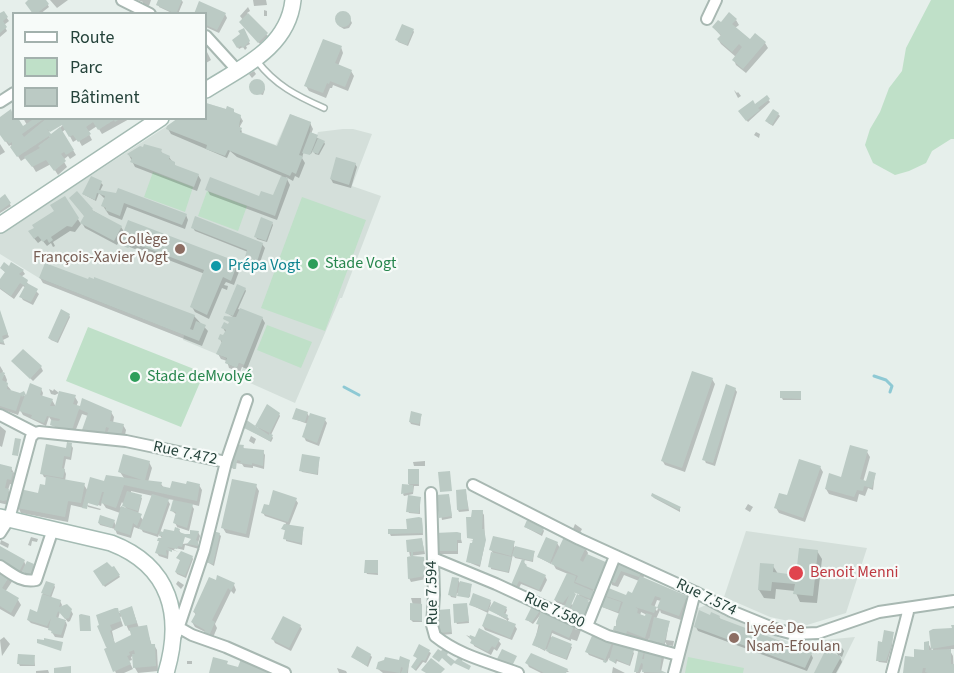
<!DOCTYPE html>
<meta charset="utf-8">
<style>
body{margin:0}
#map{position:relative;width:954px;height:673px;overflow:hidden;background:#e6efeb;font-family:"Source Sans 3",sans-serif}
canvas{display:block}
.legend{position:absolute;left:12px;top:12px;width:195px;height:108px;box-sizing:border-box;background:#f7fbf9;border:2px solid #a3b1ad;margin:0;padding:8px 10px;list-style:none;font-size:18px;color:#24423a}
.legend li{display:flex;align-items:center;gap:12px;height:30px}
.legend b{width:30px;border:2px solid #a3b1ad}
</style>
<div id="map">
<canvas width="954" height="673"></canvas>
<ul class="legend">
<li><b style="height:8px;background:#fff"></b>Route</li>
<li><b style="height:16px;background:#bfe0c8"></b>Parc</li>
<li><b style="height:16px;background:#bbcac4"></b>Bâtiment</li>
</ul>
</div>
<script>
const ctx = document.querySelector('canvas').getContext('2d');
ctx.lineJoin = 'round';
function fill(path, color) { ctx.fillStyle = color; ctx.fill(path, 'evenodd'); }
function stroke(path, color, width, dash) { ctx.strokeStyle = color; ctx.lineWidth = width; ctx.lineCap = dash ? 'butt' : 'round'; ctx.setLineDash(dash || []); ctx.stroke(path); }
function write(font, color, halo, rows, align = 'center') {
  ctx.font = font + ' "Source Sans 3",sans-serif'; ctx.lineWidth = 4.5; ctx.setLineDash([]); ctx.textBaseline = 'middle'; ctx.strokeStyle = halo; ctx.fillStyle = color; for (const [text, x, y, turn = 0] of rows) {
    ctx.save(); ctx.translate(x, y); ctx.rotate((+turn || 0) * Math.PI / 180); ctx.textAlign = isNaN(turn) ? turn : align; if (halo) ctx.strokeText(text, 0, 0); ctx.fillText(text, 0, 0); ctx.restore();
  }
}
fill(new Path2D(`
 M206,103l20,6 1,-3 7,3v3l7,9 -2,5 3,2 -1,4 35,13 14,-31 21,8 -1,10 7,3 1,-3 25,-3h10l19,5 -20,52 29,10 -39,102h-2l-45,105 -56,-25 5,-13 -5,-2 -2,5 -12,-5 1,-5 -43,-18 1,-5 -145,-57 -39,-24v-20l178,-115 28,-1z
 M746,531l121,17 -21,65 -39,12 -37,-8 -46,-20z
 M709,604l16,5 -2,6 69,28 63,-6 -18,36h-159l18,-64z`), '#d4dfda');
fill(new Path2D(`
 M931,0h23v139h-3l-19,12 -6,12 -17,8 -14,4 -22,-12 -8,-18 5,-16 10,-17 9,-24 13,-17 4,-23z
 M153,172l40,15 -8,25 -41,-15z
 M207,191l40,15 -9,25 -40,-15z
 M302,197l64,23 -41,111 -64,-23z
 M267,325l45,17 -11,26 -44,-18z
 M88,327l116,46 -23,54 -115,-46z
 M688,657l56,11 -1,5h-58z`), '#bfe0c8');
fill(new Path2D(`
 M31,0h14l4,7 -9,7h-6z
 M50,0h18l-11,8z
 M129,0h22l-2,6 -4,-1 -1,3 -2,-3 1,-3 -6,-2 -1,3z
 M160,0h21l2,2 -5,12h-4l-15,-7z
 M253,0h13l1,5 -13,1z
 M200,3l25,11 2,4 -8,15 -13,-6v-13z
 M248,7l2,4 -3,2 21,23 -8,8 -18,-20 1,-4 -3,-4z
 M264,10l3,1v5h-3z
 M3,13l6,8 -5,4 3,6 -7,6v-22z
 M339,13l9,2 4,8 -3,5 -5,1 -5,-3 -3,-7z
 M736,20l3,5 -4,3 15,13 15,2 3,5 -22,25 -10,-8 -2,-5 2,-3 -15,-13 -3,-5 3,-3 -8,-9z
 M243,30l7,14 -4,2 1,2 -2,2 -2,-3 -4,2 -5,-9 8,-5z
 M413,30l1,2 -6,14 -10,-4 -1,-3z
 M341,47l2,6 -5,13 13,5 3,5 -6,15 -15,-6 -1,3h-2l-4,10 -17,-7 -3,-5z
 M206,50l5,10 -5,3z
 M254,71l2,3 -4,4 -3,-4z
 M256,80l5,1 4,8 -2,6 -11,-3 -2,-4 1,-5z
 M734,90l3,3 1,-1 3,4 -3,2z
 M766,97l4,5 -22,20 -8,-10 15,-6z
 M206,104l34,12 3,5 -4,7 3,3 -1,3 37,14 32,-25 3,6 -2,5 13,8 1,2 -6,11 -4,-1 -2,-4 -2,4 -7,-3 -2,7 3,5 -6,15 -4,-2 -2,5 -7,-4 4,8 -13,35 -67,-25 -3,-6 53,9 14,-1 8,-21 -45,-19 -7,-6 -3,7 -56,-24 -3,-5 38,-11z
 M11,111l3,7 9,10 4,-3 -4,-7h108l-29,16 -5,-8 -9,6 4,8 -10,6 -4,-7 -5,3 -7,-13 -4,3 14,23 -6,4 -2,-3 -5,4 4,7 -9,8 -7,-11 -15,8 -9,-15 -6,4 -10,-16 -2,1 -9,-13v-14zM62,124l1,1 -13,12 -2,-5z
 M778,114l2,2 -7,10 -5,-3 -1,-2z
 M756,132l4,2 -1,4 -5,-3z
 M0,144l5,8 -5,3z
 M161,151l2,4 6,2 8,11 21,7 3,5 -4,11 -62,-24 -6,-12z
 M355,164l2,3 -6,21 -18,-5 -2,-4z
 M101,183l2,2 -3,6 86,24 2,5 -3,9 -58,-22 -5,13 -13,-5 -6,-9 2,-7 -6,-6 -3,8 -13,-7z
 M5,196l6,10 -11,7v-13z
 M64,198l17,26 -6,8 -5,-1 -17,11 2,4 -2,1 -2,-4 -4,3 -5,-6 -4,3 -5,-6 3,-9 20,-16z
 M71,198l50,29 4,6 112,31 3,5 -6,16 -8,-3 -2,3 4,1 -1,4 -5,-2 -13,31 -14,-7 -3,-5 13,-33 -68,-26 -2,1 -11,-4 -3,-7 -4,7 -32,-17 -3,-5 3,-6z
 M272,223l1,2 -6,17 -10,-3 -1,-2z
 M193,228l69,16 3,4 -8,23 -10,-4 -2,-3 3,-12 -53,-21z
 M1,268l22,3 2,3 -4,3 18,17 -6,11 -10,-5 -2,-3 5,-9 -3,-2 -9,13 -14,-10v-8l6,-8z
 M40,278l154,38 14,15 -6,15 -159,-63z
 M245,289l1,2 -8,18 24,9 3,5 -18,46 -5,-2 -2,5 -11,-4 -2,-7 -6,-2 -3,-5 4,-11 -2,-4 4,-2 2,-4 -3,-5 5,-2 5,-9 -6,-4z
 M69,315l1,2 -12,26 -7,-3 -2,-2z
 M0,316l9,21 -6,3 2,5 -5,-1z
 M13,361l28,6 2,4 -10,10z
 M0,366l3,5 -1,3 3,1 2,5 -1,4 5,6 -1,1 11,4 2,-2 3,5 15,-9 2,4 -1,4 10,3 4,7 19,-10 3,5 -2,5 35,5 3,5 -1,6 10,2 3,5 -2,10 -37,-5 -3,-5 4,-14 -6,-2 -9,23 -11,-3 -13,-17 -3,9 -23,-11 -3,-5 -2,5 -14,-5 -2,4h-2z
 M712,379l3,5 -30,88 -20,-7 -3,-5z
 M49,389l4,2 1,-2 5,4 -4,2 -4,-1z
 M735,389l2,3 -22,74 -9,-3 -2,-4z
 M800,392l1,8h-18l-1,-2z
 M307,413l3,5 15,2 2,3 -8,23 -13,-5 -2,-4 4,-13 -14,-5z
 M279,414l1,2 -9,19 2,3 -2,4 -27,-15 16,4 -3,-5z
 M421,415l-1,11 -9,-2 -1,-2z
 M0,426l6,5 -4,16 -2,-1z
 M251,436l5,3 -2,5 -5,-3z
 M71,445l2,3 -2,12 -5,-1 -2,10 2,5 -1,7 19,4 4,6 17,-9 19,-4 -4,-6 29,-10 3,6 -4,14 13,2 3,4 7,2 28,-5 3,5 -3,16 -8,-2 3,5 -5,22 -12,-4 5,8 3,1 13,-4 2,4 -2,7 1,6 -14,-4 -1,5 -9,-2 -1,2 5,2 -10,-3 -1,10 -9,-3 -2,-3 6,-13 -4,-6 -1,3 -15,-5 -3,-5 -1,2 -5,-2 -3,11 -14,-4 -2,-5 -15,-4 -1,-2 15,-2 2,5 4,-13 -14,-5 -4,-6 -1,4 -14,-5v4l14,4 -1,1 -12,-3 -3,-5 -1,6 -13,-3 -3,17 -47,-9 -3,-6 21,-12 7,-8 2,-9 -4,-1 -2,-4zM131,491l22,5 -9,25 -6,-7 4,-16 -11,-5zM167,499l7,1 -2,11 5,4 -2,8 4,7 -4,3h-15l10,-29zM122,502l5,8 -7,-3zM184,536l9,2 -1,5 -10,1z
 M243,446l1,3 19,3 2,3 -1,14 -11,-3v2l-9,-1 -2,-3 -6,-1 -1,6h-2z
 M867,452l3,5 -7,25h2l10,-8 -2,16 -5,-2 -3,8 -6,-2 -2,8 -28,-8 -3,-5 16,-11z
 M319,459l-1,16 -16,-3 -1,-2z
 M425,461v5h-11l-1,-4z
 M0,466l11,2 3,5 -1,12 -3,-1 -2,6 3,5 -2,10 -9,-2z
 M820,467l3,5 -18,50 -26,-9 -3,-5z
 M410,470h8l1,16h-5l-1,8 -9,2 -1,-2 6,-8z
 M256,486l3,5 -10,47 -23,-5 -3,-5z
 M466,493l3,18 -10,1 -1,-2z
 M449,496l3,22 -10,2 -4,-23z
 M652,496l28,12v4l-26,-14z
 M420,498v16l-11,-1 -1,-2z
 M296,500l2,3 -9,23 14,3 -1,16 -16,-4v-10l-3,-2 3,-6 -21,-7 -2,-3z
 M748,504l5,3 -3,5 -5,-3z
 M482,512l2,3 1,28 -5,24 -12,-5 6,-21 -4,-1 12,1 -14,-5z
 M422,521l1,14 -32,1 -1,-2v-4h19z
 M575,524l7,5 -2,4 -7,-4z
 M525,527l18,2 1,2 -2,5z
 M219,534l2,2 -7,30 -7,-4z
 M460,535l2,8h-4v11h-20l-2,-4z
 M31,537l7,2 -1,3 -5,-1 -1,5 -3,-1z
 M1,540l8,4 -1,4 -8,-4z
 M422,540l3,14 -15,2 -3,-15z
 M514,542v5l20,5 -1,10 -18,-4 -2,-4 -4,19 -18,-4 2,-16 -2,-3z
 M557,543l3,5h25l3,5 -1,3 11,37 -5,-3 4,7 -2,6 -8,-4 5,9 -4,12 -20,-9 -2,-5 -9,-3 -2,-3 13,-26 -12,-5 -4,-7 -1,2 -13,-7zM575,591l5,2 -6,12 -4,-1z
 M0,548l24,13 2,5 7,-1 2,2 -4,10 -8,-6 -3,5z
 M817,551l5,8 -5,44 -17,-1 -5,-11 -19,-2 -1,10 -11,-1 -5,-8 14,-24 5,8 19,2z
 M192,557l1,2 -7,19 -9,-4 -1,-2 5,-11 -3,-3z
 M423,558l2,4 1,17 -15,3 -2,-4z
 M523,560l5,9 17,7 2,4 -6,12 -20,-8 -3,6 -5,-5z
 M377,561l1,14 -11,-1 -1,-2z
 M615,566l26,5 3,5 -1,3 43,19 3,5 -8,17 -20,-7 -1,-3 -4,9 13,3 -3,18 8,1 -1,5 -6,-1 -2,-3v3l-6,-1 -1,2 -7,-4 -2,-4 -1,4 -18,-6 -1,3 -12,-4 -3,-5 4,-2 2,-14 -18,-7 -1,-2 6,-6 -3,-4 23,2 6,-2 6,-14 -15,-6 -6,12 -6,-2 -2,-5zM657,600l4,1 -4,10 -3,-3zM641,612l6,3 -1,3 -6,-2z
 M114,568l6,9 -15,10 -10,-15z
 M0,569l13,11 -8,12 13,8 3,5 -7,12 -14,-8z
 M458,580l2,3 11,2 -1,12 -13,-4 -1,5 -5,-1 -1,-2z
 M178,581l6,4 -3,4 -5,-5z
 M217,583l17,2 2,5 -2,4 -3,-3 -16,33 2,4 -5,12 -7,-8 -10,-5 -3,-5 4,-7 -2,-3z
 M54,585l1,2 -4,11 9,3 2,4 -1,3 8,-1 4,7 -3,7 -2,1 -8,-10 -2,7 8,3 1,3 -4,13 -8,-1 -5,-8 -19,-6 -3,-3 10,-6 5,-21z
 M411,598h10l1,24h-9l-2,-2 2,-15z
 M490,601l1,2 -3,10 -17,-8z
 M467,606l2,17 -12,1 -1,-2z
 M132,608l7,20 7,-1 6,19 2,-1 3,5 1,21 -20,2 -3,-5v-13l-4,2 1,3 -3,1 4,8 -9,4h-8l-1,-2 -16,-45 20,-13zM122,616l7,15 2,-1 2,6 -18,9 -3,-14 11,-5 -3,-9z
 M506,608l1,2 -2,5 4,4 -2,3 8,4 2,3 -5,11 -27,-10 -2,-4 23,-4 1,-2 -17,-10z
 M540,611l1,2 33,12 2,5 1,-2 4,2 -4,11 -6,-2v2l-19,-8 -1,4 21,10 -5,13 -18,-7 -3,-4 -1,2 -11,-6 7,-31 -8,10 -6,-4z
 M450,613l2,21 -11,1 -1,-2z
 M711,617h8l2,3 71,27h8l2,4 9,3 2,4 -6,13 -109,-40 -2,-4z
 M954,625v24h-5l4,7 1,17h-50l12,-14 9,-8 3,-8 5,9 -2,-19 22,-4z
 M300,626l2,3 -11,22 -16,-8 -2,-4z
 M893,633l-1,13 -5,17 -8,-1 -2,-2 6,-17z
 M466,635l10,4 22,1 3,4 -4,7 -3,-2 -3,6 -17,-9 -1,-5z
 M4,637l6,7 -8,12 -2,-16z
 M613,640l2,4 17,7 2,2 -4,13 -13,-5 -1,3 -7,-6 -2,4 -18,-7 -2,-3z
 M825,641h9l2,4 6,3 2,3 -2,6 -3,-2 3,7 -6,11h-21l25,-15 -4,-6 2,-4 -11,3z
 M419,646l12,7 -5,10 -3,-1 -7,9 -2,-2 4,-10 -3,-3z
 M640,649l21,5 3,4 -3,14 4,1h-21l-2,-4 -2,4h-4z
 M370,655l2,2 -4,10 -15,-10z
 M34,656l1,10h-15l-1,-2z
 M187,661h5v3h-5z
 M409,661l-1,12h-25l-5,-4z
 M527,663l40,7 2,2 -28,1 -12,-6z
 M613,667l12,6h-13z
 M337,668l9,3 1,2h-8z
 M48,670l1,3h-13v-2z`), '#0003');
stroke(new Path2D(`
 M874,376l12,4 6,6 -2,6
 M344,387l15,8`), '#8ec9d4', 3);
fill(new Path2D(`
 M28,0h18l3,4 -13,10h-3l-8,-11z
 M158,0h24l-6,14 -20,-9z
 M199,1l27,12 -9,17 -11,-5v-11h-12z
 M4,11l4,6 -5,4 4,6 -7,6v-20z
 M335 19a8 8 0 1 1 16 0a8 8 0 1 1-16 0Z
 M729,12l8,7 -5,5 18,15 5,-6 11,9 -23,27 -11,-9 10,-13 -3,-3 -7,8 -15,-13 4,-4 -9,-8 6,-7 3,2z
 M248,13l20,20 -10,10 -19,-21z
 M402,24l12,5 -7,16 -12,-5z
 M244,28l6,13 -7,7 -2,-2 -4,2 -5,-8 8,-6 -2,-3z
 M323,39l19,7 -7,17 17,7 -7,17 -15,-6 -1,3 -2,-1 -4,10 -19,-7z
 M249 87a8 8 0 1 1 16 0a8 8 0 1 1-16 0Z
 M767,95l3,4 -12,9 2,2 -14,11 -8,-10 15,-11 2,4z
 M206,103l20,6 1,-3 7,3v3l7,3 -2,12 3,1 -2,4 37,14 13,-32 21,8 -12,33 4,1 -7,18 -4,-2 -2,4 -62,-26 -3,6 -19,-7 1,-4 -41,-16 1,-3 11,-8h28z
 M11,109l3,9h4l5,8 12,-8h10l-23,16 2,3 23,-19h74l-6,4 -1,-2 -16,10 -5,-8 -7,5 5,7 -13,8 -5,-7 -4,2 -7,-12 -12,7 -4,-4 5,6 9,-7 14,23 -8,5 -2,-3 -3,2 5,7 -12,10 -8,-11 -14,7 -8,-10 16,-9 -2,-2 12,-9 -1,-1 -32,21 -7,-10 2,-2v-3l-3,2 -2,-3 -2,1 -5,-7v-18z
 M773,109l6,4 -7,12 -7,-4z
 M310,132l8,3 -8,20 -8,-2z
 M318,138l7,3 -7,13 -6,-2z
 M144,144l18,5 -1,3 9,4 -1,3 6,3v3l24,9 -5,13 -64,-25 2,-4 -5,-4 13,-8 3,1z
 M336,157l20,6 -7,22 -19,-6z
 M91,176l11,5 -3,9 17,3 2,-5 69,26 -5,11 -58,-22 -4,13 -15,-6 1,-2 -5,-2 4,-10 -8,-3 -2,7 -13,-6z
 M281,176l7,2 -13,38 -70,-26 5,-13 49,19 2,-5 12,4z
 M77,191l16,18 -1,1 30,16 -8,15 -34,-18 4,-7 -15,-18z
 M5,194l6,9 -11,8v-13z
 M65,196l14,22 -7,9 -5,-1 -16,11 2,3 -4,3 -2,-4 -4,3 -5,-6 -4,3 -6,-8 6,-3 -2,-3 22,-14 -4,-6z
 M195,216l68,27 -8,25 -12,-4 4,-14 -56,-22z
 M261,217l12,5 -7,19 -12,-4z
 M128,220l110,42 -7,19 -8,-4 -16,38 -17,-8 14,-37 -70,-27 -6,5 -5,-2 -3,-5z
 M4,262l5,4 2,-4 13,8 -5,4 9,6 -1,3 11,6 -7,13 -12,-5 6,-11 -5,-3 -9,13 -11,-8v-9l5,-7 -5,-4z
 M45,263l43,16 1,-2 5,2v-2l101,38 -5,14 3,1 3,-9 10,4 -7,16 -160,-63z
 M237,284l9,4 -13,28 -8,-3z
 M240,308l23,9 -19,48 -5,-2 -2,5 -12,-5 2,-5 -11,-4 6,-13 -4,-2 2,-5 3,1 3,-5 -5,-2 3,-6 4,2 1,-2 -6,-3 1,-3 12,1z
 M61,309l9,5 -13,28 -9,-4z
 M0,310l8,24 -6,2 2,7 -4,-1z
 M23,349l19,17 -12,13 -19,-18z
 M692,371l21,7 -31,90 -21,-7z
 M3,372l2,1 -3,7 6,3 -1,6 13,4 4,-2 2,4 4,-12 12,5 -2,7 13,4 -3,7h5l4,-15 17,4 -3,9 7,2 2,-8 30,13 -2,10 14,3 -3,11 -6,-1 -1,3 -8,-1 3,-8 -3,-1 -2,9 -22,-6 6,-17 -9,-4 -8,24 -21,-8 1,-5 8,1 1,-2 -13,-3 -3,7 -13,-5 1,-3 -13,-4 6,-16 -3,2 -1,-2 -5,16 -16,-5v-33z
 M726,384l10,4 -23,75 -11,-3z
 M780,391h21v8l-21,-1z
 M267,404l13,9 -10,20 -15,-7z
 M296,408l12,4 -3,10 -13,-3z
 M411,411l11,3 -3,10 -10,-2z
 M310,413l16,5 -9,25 -15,-6z
 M245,419l24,16v-2l4,2 -3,6 -28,-14z
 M15,438l6,1 -3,17 -6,-1z
 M67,442l5,1 -2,14 -6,-1 -2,12 3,1 -2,9 -23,-4 6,-30 20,4z
 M234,444l10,1 -1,3 21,2 -1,16 -11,-3v2l-12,-2 1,-2 -4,-1 -1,9 -5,-1z
 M850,445l18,5 -8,29 6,2 3,-10 7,2 -4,15 -8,-2 -1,5 -6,-1 -3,7 -29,-8 4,-16 12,4z
 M123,454l27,7 -5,19 17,2 -1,4 9,2 2,-7 14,3 1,-3 13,3 -3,17 -73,-16 -8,23 -15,-5 3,-11h-2l-4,14 -10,-3 -1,6 -5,-1 8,-31 14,4 2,-6 36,5 -24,-8z
 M302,454l18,3 -3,17 -18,-3z
 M799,459l22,7 -18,52 -29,-10 5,-15 8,2z
 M0,464l12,3 -1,5h2l-2,8 -4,-1 -2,9 4,1 -2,11 -4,1 -3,-1z
 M408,469h11v15h-11z
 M450,471l2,20 -12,1 -2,-20z
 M46,476l39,7 -4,20 -13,-2 -3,16 -48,-9 3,-19 18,4 2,-9 5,1z
 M232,479l25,5 -11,50 -25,-6z
 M402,484l11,1v7l-12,2z
 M466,489l2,20 -11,1 -1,-20z
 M273,490l24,8 -9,24 -27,-9 3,-9 5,1z
 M127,491l15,4 -4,16 -16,-5z
 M652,493l29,14 -2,3 -28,-14z
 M152,494l17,5 -12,35 -18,-5z
 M449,494l3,22 -13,2 -3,-23z
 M408,495l13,2 -2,16 -13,-1z
 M173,500l20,4 -6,24 -14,-5 3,-11 -6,-1z
 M121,506l21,8 -5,12 -4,-3 -3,12 -16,-5z
 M472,510h11l-1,19h2l2,11 -6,25 -14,-3 4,-19h2l1,-4 -6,-1 -1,-21h5z
 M100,515l15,5 -3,8 -14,-5z
 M419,517l3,1 1,15 -35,1v-5h19l-1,-10z
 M527,520l17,8 -3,6 -17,-7z
 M284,524l20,3 -3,16 -18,-4 2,-9 -4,-1z
 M175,527l5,2 -1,3 6,2h5v-4l9,1 -3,9 2,1v5l-11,-2 4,-5 -6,-2 -3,10 -4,-1 -1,3 -10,-2 5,3v2l-6,-2 1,6 -12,-3 4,-12h-2l1,-3h4v-2h-3l1,-5 3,1 1,-3 10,2z
 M213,531l7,2 -7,31 -8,-2z
 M457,532l4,1v7h-4v11h-22v-18z
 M493,536l22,5 -4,15 -22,-6z
 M546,537l12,5 -8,21 -13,-6z
 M564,537l22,10 -6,13 3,2 4,-8 21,9 -11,28 -22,-9 3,-6 -27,-12z
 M422,538l2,13 -11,1v4l11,1 1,19 -17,3 -1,-22 4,-1v-4h-4l-1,-12z
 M0,546l25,14 -7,14 -18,-11z
 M515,546l20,5 -3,10 -20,-5z
 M799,548l19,2 -5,46 -20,-2 2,-10 -23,-2 -1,9 -13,-1 2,-27 14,1 -1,8 23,3z
 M181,551l12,5 -8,20 -10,-4 5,-12 -4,-2z
 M491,552l21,5 -4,15 -20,-5z
 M522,559l3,1 -1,3 3,2 -1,1 20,9 -7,15 -20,-9 -3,6 -5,-2z
 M365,560h13v13h-14z
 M27,561l7,3 -4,12 -8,-5z
 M107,562l5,5 2,-1 6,9 -17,11 -10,-15z
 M622,562l20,8 -3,7 -18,-6 -6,12 -7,-3 6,-15z
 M0,568l11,6 -9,14 17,10 -8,15 -11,-7z
 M567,573l9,3 -2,7 24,10 -5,7 -20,-8 3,2 -7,16 -5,-2 5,-13 -6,8 -9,-3z
 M217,575l18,8 -4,8 -3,-3 -16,32 3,2 -6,14 -6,-3 2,-3 -14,-8 5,-9 -3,-1 16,-35 7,3z
 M640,576l47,20 -8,20 -22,-8 4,-10 -6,-2 -4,9 6,2 -3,6 -19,-6 3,2 -1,4 8,3 1,-3 6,2 -7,23 -18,-7 -1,3 -13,-4 1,-4h2v-5l7,-19 -20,-7 3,-8 20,8 2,-4 4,2z
 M452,577l7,1 -3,19 -8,-2z
 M46,581l9,3 -5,12 -9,-3z
 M460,581l12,3 -3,14 -12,-2z
 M473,593l18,7 -4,11 -18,-6z
 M42,594l19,6 -2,7 8,-3 5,5 -3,9 -4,1 -7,-8 -2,6 10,3 -5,15 -10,-2 1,-2 -4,-1 3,-12 -4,8 -20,-6 3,-11 7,3z
 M577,594l12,6 -1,2 3,1 -5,14 -16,-7z
 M603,596l18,6 -3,10 -19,-6z
 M494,601l13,6 -3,6 4,2 -1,4 -19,-9z
 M410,603l12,1v17l-12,-1z
 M467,603l2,18 -15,2 -1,-19z
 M533,604l8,5 -9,13 -7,-2z
 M132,606l5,17 -12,3 -6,-15z
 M115,608h3l3,13 -11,4 2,5 -2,1 5,12 16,-8 -2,-7 18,-3 4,19h4l1,22 -23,2 -1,-14h3l-1,-4 -5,2 1,3 -3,1 4,8 -18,8 -9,-23 4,-2h-2l-9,-21 2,-1 -3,-10z
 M450,609l1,23 -13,1 -1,-23z
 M542,609l33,15 -6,14 -17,-8 -7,20 -13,-5 8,-20 -4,-1z
 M699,610l11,5 1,-3 9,4 -1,2 72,27 1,-2 9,3 -1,3 12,4 -7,15 -111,-41z
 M487,613l29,11 -6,14 -28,-12z
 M81,614l9,2 1,15h-11l-1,-16z
 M283,616l18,9 -12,23 -18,-9z
 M654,617l16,4 -6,23 -6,-2 -1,3 -8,-5z
 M951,625h3v20l-23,4 -2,-18 4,-2 19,-1z
 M479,628l21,11 -5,9 -3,-2 -4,6 -18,-9 2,-4 -3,-1 1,-3 5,2z
 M884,630l10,2 -2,11 -6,18h-10l2,-20 4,1z
 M594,631l20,7 -9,22 2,1 -1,2 -3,-1 1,-3 -19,-7z
 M552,636l20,8 -6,15 -20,-8z
 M44,638l19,4 -2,9 -24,-8v-4l7,1z
 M929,641v9l22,-1v15h3v9h-26l-3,-1 1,-4h-3l-1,5h-19l2,-17 9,1v-8l10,1v-8z
 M614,642l20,8 -5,15 -13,-6 -1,4 -6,-3z
 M419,644l11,6 -5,11 -3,-1 -7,10 -4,-3 6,-9 -4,-2z
 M357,646l14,8 -4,12 -16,-9z
 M639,647l6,1 -3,11h2l1,-10 17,4 -2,17 7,3 -25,-1 1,-8 -2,-1 -3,9h-4z
 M438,649l3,2 2,-2 5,4 -1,2 8,6 3,-3 5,1 -1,2 9,5 -2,4 -15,-7 -3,3 -9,-8 -3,4 -7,-5z
 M502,649l15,7 -5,10 -15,-7z
 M826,649l15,8 -9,16h-18z
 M531,653l37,16 -2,4h-22l-19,-10z
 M18,654l17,1 -1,10 -17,-1z
 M400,656l10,4 -3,13h-6l2,-5 -2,-1 -1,6 -24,-4 2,-7 6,-2 1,-3 14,3z
 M213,657l15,4 -1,3 11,3 3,-8 11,6 19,5 -1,3h-61z
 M431,658l14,11 -4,4h-15l-5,-3z
 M71,666v7h-17v-5z`), '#bbcac4');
const lane = new Path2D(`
 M257,61c18,24 40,35 67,47`);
const street = new Path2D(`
 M122,0l28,14
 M707,19l9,-19
 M206,36l31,34
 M0,102l14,-9
 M0,415l35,18 4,-1 87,9 100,21 -22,89 -28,84
 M226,462l21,-62
 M473,485l106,54 116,53 36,19 44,18 19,5 24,-1 61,-21 75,-11
 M431,493l3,102 -2,30 3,11c25,20 54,26 83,37
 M0,533l9,-14 22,-82 4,-4
 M433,558l63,26 112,52 70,19
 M0,566c12,8 22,17 36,14l17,-51
 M587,626l28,-70
 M178,627l14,8 34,12 59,26
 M674,673l21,-81
 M892,673l17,-65`);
const secondary = new Path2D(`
 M206,90c36,-23 82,-42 87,-90
 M0,225l161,-107
 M0,517l111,26c60,23 72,73 55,130`);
stroke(lane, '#a8b8b2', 8);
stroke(street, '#a8b8b2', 14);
stroke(secondary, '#a4bbb3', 18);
stroke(lane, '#fff', 5);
stroke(street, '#fff', 10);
stroke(secondary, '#fff', 15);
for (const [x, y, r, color] of [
 [180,249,6,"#8d6e63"],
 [313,264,6,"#2e9e5b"],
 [216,266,6,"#0f9aa8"],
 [135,377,6,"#2e9e5b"],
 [796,573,8,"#e0444e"],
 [734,638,6,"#8d6e63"]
]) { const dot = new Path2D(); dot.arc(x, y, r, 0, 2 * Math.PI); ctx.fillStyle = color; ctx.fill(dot); stroke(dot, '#f7fbf9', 2); }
write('16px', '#785e54', '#f7fbf9', [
 ["Collège",168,240],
 ["François-Xavier Vogt",168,258],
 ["Lycée De",746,629,"left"],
 ["Nsam-Efoulan",746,647,"left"]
], 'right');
write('16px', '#27864d', '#f7fbf9', [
 ["Stade Vogt",325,264],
 ["Stade deMvolyé",147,377]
], 'left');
write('16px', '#0d838f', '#f7fbf9', [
 ["Prépa Vogt",228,266]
], 'left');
write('16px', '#24423a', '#f7fbf9', [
 ["Rue 7.472",185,454,12],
 ["Rue 7.594",433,593,-91],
 ["Rue 7.574",706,598,26],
 ["Rue 7.580",554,611,25]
]);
write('16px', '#be3a42', '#f7fbf9', [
 ["Benoit Menni",810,573]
], 'left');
</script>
